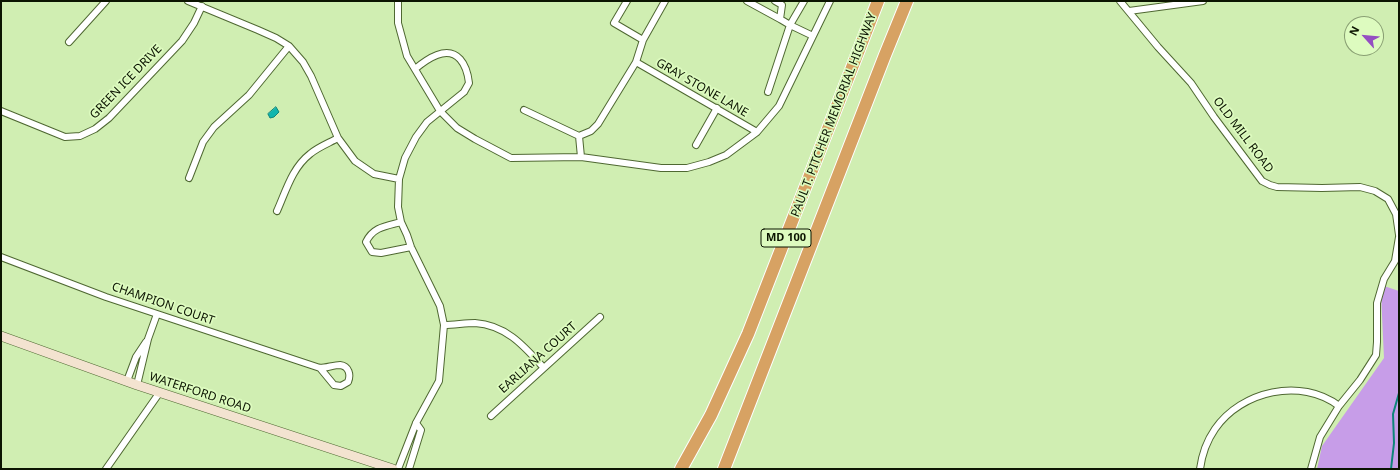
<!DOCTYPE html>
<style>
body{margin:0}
#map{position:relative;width:1400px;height:470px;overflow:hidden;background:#d0eeb2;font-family:"Noto Sans",sans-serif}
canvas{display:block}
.frame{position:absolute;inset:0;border:2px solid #0b1401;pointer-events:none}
.north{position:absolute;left:1344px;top:16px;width:40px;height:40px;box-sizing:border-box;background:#ddfbbf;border:1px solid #899f73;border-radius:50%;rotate:297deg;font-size:11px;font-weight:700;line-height:16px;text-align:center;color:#0b1401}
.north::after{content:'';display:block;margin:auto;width:14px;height:18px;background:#944ec2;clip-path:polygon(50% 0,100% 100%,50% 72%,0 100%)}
</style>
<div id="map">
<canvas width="1400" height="470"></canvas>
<div class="frame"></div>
<div class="north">N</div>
</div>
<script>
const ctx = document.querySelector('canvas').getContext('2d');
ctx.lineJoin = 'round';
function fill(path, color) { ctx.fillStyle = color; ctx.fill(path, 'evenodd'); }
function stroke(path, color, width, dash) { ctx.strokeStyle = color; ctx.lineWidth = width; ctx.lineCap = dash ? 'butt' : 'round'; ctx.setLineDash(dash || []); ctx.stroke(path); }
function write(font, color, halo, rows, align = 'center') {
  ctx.font = font + ' "Noto Sans",sans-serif'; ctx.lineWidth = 3.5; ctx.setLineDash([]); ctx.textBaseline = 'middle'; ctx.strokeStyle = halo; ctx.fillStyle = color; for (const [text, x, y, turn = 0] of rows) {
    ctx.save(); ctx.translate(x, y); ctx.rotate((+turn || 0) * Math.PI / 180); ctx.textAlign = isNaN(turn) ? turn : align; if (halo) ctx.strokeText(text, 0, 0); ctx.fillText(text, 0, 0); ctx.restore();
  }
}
fill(new Path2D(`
 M1384,286l15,5v178h-82l5,-23 62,-88 -3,-64z`), '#c79de8');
const water = new Path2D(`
 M276,107l3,5 -5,5 -4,1 -2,-4z`);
fill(water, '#10b5ae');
stroke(water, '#0e857a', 1);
stroke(new Path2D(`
 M1391,469l3,-26 -1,-29 6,-21`), '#0e857a', 2);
const minor = new Path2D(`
 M188,1l70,29 18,8 13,8 14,16 8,14 27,62 17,23 19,13 25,5
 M398,1v22l9,33 33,55 17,17 18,11 36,19 70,-1 80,11h26l22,-6 17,-7 31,-23 22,-26 51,-105
 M627,1l-13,22 29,17 22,-39
 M747,1l33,18 2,-14 -7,-4
 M1120,1l38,46 33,36 23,34 48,64 8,4 7,2 45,1 38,-1 15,4 13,8 8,15 3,21
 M1129,11l74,-10
 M780,19l10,6 23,11
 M69,42l37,-41
 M636,62l121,70
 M768,92l22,-67 14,-24
 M524,110l55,26
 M1,111l64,26 15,-1 15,-7 14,-11 73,-77 12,-18 8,-17
 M696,145l21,-37
 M581,157l-2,-21 12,-5 7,-7 38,-62 7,-22
 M189,178l14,-36 11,-15 35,-32 40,-49
 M277,211c9,-20 15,-43 33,-57 8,-7 19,-11 28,-16
 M401,222c-15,4 -28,5 -35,20l6,10 9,1 30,-6
 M1,257l105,40 214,71c6,0 14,-3 20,-3 9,1 11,10 8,17l-7,4 -7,-1 -14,-17
 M444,325c10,0 21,-2 31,-2 31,2 49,23 68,44
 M127,381l9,-24 10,-15
 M137,385l11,-46 9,-25
 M491,416l109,-99
 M106,469l54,-77
 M398,469l18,-46 23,-42 5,-56 -4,-19 -29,-59 -4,-12 -6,-13 -3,-15 1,-28 6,-21 11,-21 11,-15 37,-30 5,-9c-2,-18 -11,-36 -32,-28 -8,3 -16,9 -22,14
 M409,469l12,-39 -5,-7
 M1200,469c2,-15 6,-27 15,-40 26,-38 86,-52 124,-23
 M1311,469l9,-32 19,-31 21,-26 16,-25 1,-13v-39l7,-24 11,-18 4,-24`);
const secondary = new Path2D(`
 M1,336l136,49 256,84`);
const motorway = new Path2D(`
 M681,469l30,-54 37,-81 130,-333
 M724,469l161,-414 22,-54`);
stroke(minor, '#4f6832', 8);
stroke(secondary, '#4f6832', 10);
stroke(motorway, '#fff', 14);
stroke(minor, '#fff', 6);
stroke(secondary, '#f3e3d0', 9);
stroke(motorway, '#d7a263', 12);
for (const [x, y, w] of [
 [786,238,50]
]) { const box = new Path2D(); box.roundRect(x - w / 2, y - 9, w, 18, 3); ctx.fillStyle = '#ddfbbf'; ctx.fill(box); stroke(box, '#0b1401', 1); }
write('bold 11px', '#0b1401', null, [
 ["MD 100",786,238]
]);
write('12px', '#0b1401', '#ddfbbf', [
 ["GREEN ICE DRIVE",126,82,-46],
 ["GRAY STONE LANE",702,88,30],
 ["PAUL T. PITCHER MEMORIAL HIGHWAY",834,115,-69],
 ["OLD MILL ROAD",1243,135,53],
 ["CHAMPION COURT",163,304,19],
 ["EARLIANA COURT",538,358,-42],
 ["WATERFORD ROAD",200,393,18]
]);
</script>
